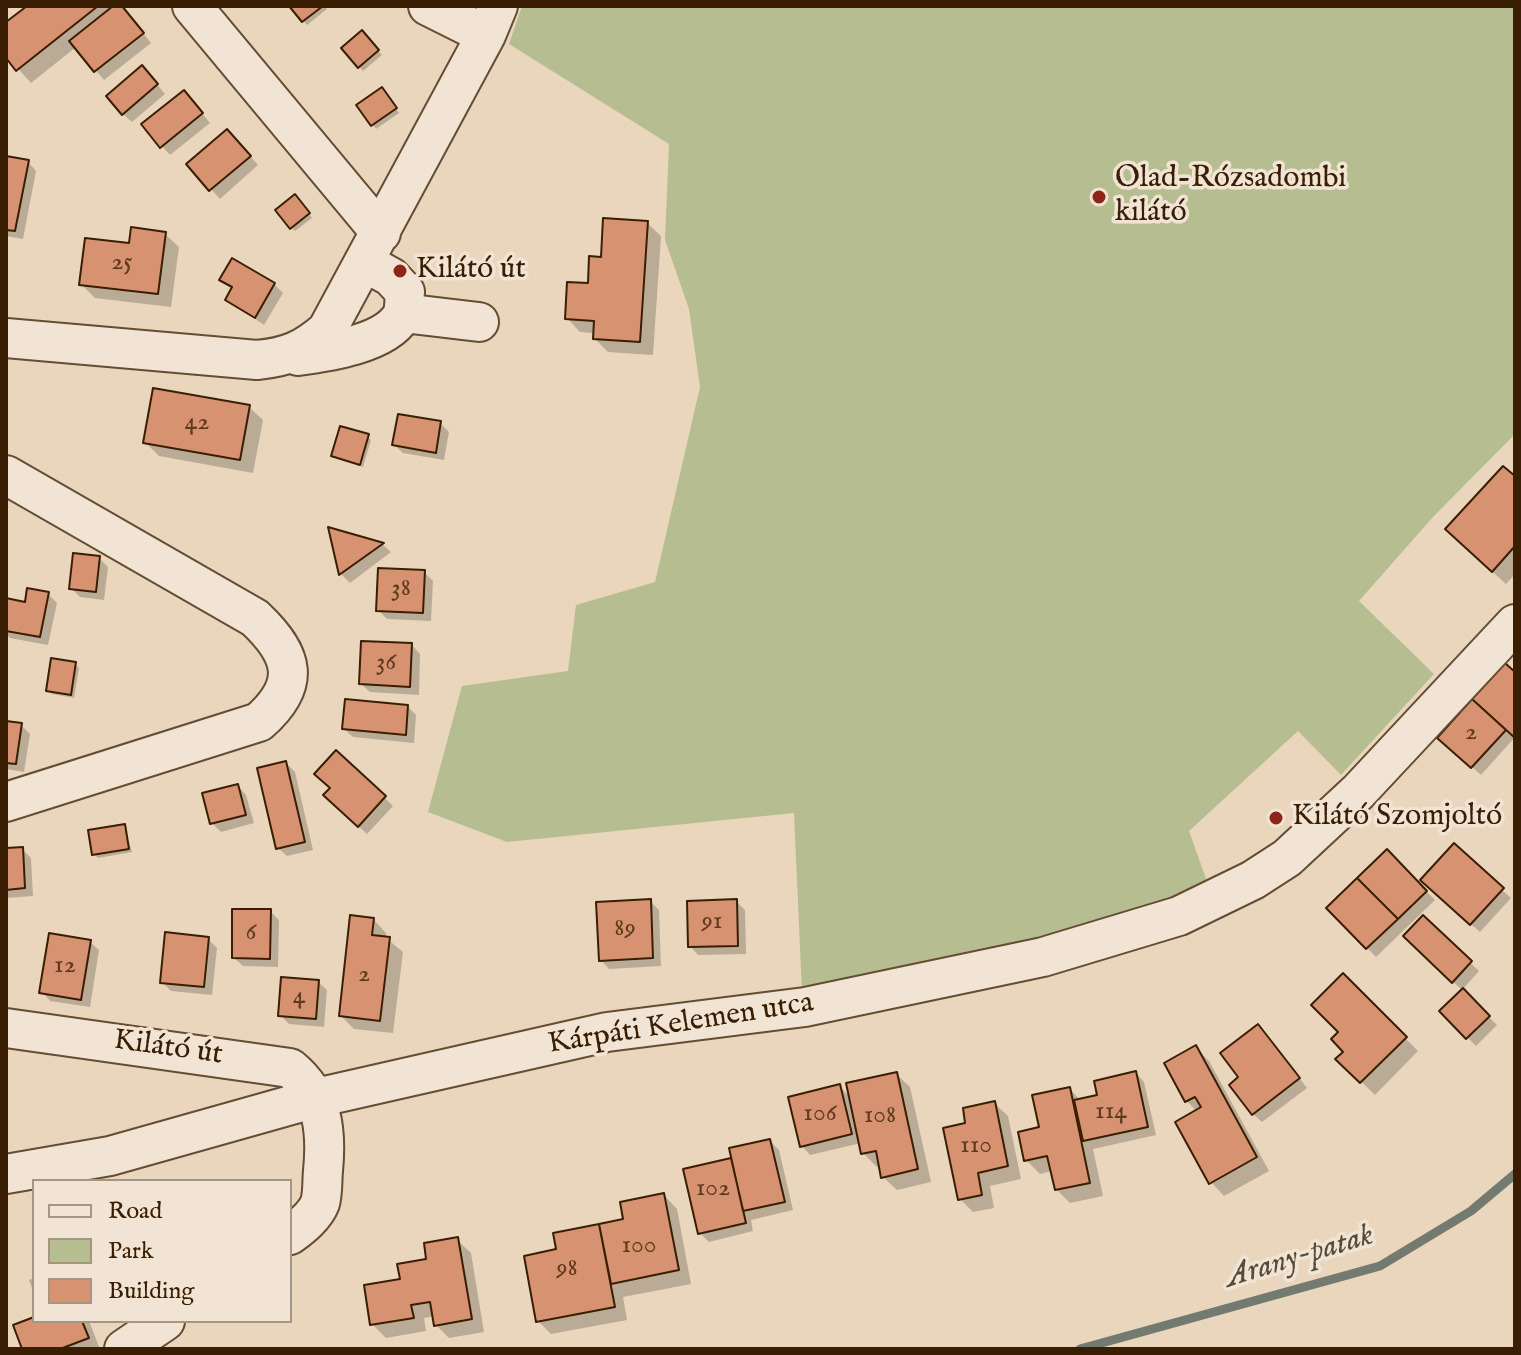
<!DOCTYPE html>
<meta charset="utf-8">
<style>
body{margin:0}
#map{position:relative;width:1521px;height:1355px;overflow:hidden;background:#e9d6bd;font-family:"IM FELL English",serif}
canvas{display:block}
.frame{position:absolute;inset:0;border:8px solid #391e03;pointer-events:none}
.legend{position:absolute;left:32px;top:1179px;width:260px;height:144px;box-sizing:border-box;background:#f1e4d4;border:2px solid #a79580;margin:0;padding:10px 14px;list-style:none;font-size:24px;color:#391e03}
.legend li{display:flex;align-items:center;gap:16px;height:40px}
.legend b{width:40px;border:2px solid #a79580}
</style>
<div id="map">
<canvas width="1521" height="1355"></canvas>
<div class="frame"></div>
<ul class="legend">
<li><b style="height:10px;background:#f1e4d4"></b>Road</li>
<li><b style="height:22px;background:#b6be91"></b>Park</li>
<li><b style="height:22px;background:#d79371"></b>Building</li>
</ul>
</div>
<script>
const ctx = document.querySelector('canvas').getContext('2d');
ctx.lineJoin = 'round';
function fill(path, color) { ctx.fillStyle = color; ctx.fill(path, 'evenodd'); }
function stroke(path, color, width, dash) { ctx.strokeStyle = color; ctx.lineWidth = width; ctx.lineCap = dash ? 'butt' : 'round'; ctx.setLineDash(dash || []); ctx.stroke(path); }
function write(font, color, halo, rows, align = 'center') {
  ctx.font = font + ' "IM FELL English",serif'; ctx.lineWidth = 7; ctx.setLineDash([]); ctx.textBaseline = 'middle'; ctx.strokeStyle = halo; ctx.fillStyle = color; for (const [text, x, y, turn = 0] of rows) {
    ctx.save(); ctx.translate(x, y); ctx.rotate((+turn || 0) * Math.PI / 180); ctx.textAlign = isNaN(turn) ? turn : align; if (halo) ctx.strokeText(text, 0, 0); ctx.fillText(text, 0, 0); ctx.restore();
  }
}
fill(new Path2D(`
 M522,6h993v428l-82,83 -74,84 75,73 -93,101 -43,-44 -109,100 20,56 -164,57 -243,48 -8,-179 -287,29 -79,-30 34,-126 106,-15 8,-66 79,-23 45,-195 -11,-78 -24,-69 4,-96 -160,-100z`), '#b6be91');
fill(new Path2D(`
 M30,6h98l-4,3 27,34 -47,37 -28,-33 -45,36 -25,-28v-30z
 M291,6h34l2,3 -20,16z
 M361,32l21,23 -19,16 -20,-23z
 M150,76l15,18 -33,28 -9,-8z
 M385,93l14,20 -23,16 -17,-24z
 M192,101l18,22 -40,32 -8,-9z
 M236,140l22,25 -38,34 -31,-34z
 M6,158l22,4 8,9 -13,68 -17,-3z
 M299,200l13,18 -17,13 -3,-3z
 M647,223l14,13 -8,119 -45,-3 -13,-13v-6l-15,-1 -13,-14 36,-59z
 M165,234l14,13 -8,60 -76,-9 -14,-14 50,-39z
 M222,279l52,5 9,9 -19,32 -37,-25 6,-10z
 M249,407l14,13 -10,53 -94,-17 -13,-13z
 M440,423l9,9 -5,28 -41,-7 -9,-8z
 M367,436l4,4 -8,27 -29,-11z
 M1515,479v95l-9,10 -45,-41z
 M330,530l53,15 8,7 -41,31 -9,-9z
 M99,558l9,9 -4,33 -24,-3 -9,-9z
 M424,572l9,9 -2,40 -44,-2 -9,-9z
 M48,594l9,9 -9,42 -38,-7 -4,-4v-28l20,-2z
 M412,645l8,9 -1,41 -49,-3 -9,-8z
 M75,664l4,4 -5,30 -22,-4 -4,-4z
 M1505,666l10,8v63l-34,38 -41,-37z
 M408,707l8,8 -2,28 -61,-6 -9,-8z
 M6,723l15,2 9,9 -6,38 -18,-3z
 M286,763l9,9 18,78 -26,6 -9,-8z
 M238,786l8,9 8,28 -33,9 -9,-9z
 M332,788l52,9 9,9 -26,28 -33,-30z
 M124,826l8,26 -34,6 -4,-4z
 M22,849l9,9 2,38 -27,2v-48z
 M1387,852l48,48 -59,57 -47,-49z
 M1431,889l71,1 9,8 -31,34z
 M650,901l9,9 2,56 -52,3 -8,-9z
 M736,901l9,9 1,44 -48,1 -8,-9z
 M270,911l9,9 -1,47 -35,-1 -9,-8z
 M1423,918l56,53 -17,19 35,35 -21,21 -34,-34 21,-21 -58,-55z
 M373,919l13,14v5l17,14 -10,81 -39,-4 -13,-13z
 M208,939l9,9 -5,47 -41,-4 -9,-9z
 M90,942l9,8 -9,57 -40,-6 -8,-9z
 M1343,976l75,75 -43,44 -37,-36 8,-7 -5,-20z
 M318,982l9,8 -3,37 -35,-3 -9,-9z
 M1266,1035l41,53 -45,34 -9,-8z
 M1196,1048l13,13 60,110 -45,25 -13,-14 -14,-70 -10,-11z
 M1136,1073l8,9 12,53 -63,14 10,47 -33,7 -14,-14 -4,-18 -12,3 -14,-14 15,-31 29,-40 11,12 19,-5z
 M896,1074l14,13 21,95 -34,8 -14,-13 -2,-11 -4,1 -14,-14 -2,-10 -51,12 -8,-9 37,-60 12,12z
 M994,1103l14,13 13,63 -31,7 4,22 -21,4 -13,-13 8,-75z
 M770,1141l9,9 14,60 -42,10 2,11 -44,11 -9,-9 -14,-62 48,-11z
 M664,1195l13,14 14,75 -68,13 4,23 -76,14 -13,-13 21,-70 -3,-16 70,-14z
 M457,1240l14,13 13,79 -35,6 -13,-13 -2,-9 -10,2 2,13 -40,7 -14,-14 30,-44z
 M34,1278v15l-5,-13z
 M34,1319l55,2 11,28h-76z`), '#0003');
stroke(new Path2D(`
 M1080,1349l300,-83 91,-55 44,-37`), '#737a70', 9);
const building = new Path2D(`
 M27,6h71l-82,65 -10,-13v-36z
 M113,6h9l22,27 -50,39 -25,-31z
 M289,6h34l-21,16z
 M362,30l17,20 -21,18 -17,-20z
 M142,65l16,19 -36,31 -16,-19z
 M382,87l15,21 -26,18 -15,-21z
 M184,90l19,23 -43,35 -19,-24z
 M227,129l24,27 -42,35 -23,-27z
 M6,156l23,4 -14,71 -9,-1z
 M295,194l15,19 -20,16 -15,-19z
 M603,218l45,3 -8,121 -47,-3 1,-18 -29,-2 2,-37 21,1 1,-27 12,1z
 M131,227l35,5 -8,62 -79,-9 6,-47 44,5z
 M232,258l43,25 -20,35 -30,-18 7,-13 -13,-7z
 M153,388l97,17 -10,55 -97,-17z
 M398,414l43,7 -5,32 -44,-8z
 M340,426l29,8 -9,31 -29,-9z
 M1503,466l12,10v70l-23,26 -47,-43z
 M328,527l56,16 -45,32z
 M73,553l27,3 -4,36 -27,-3z
 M378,568l47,2 -2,43 -47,-2z
 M27,588l22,4 -9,45 -34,-6v-33l19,4z
 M361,641l51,2 -2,44 -51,-3z
 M51,658l25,4 -5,33 -25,-4z
 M1505,663l10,9v66l-43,-39z
 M345,699l63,6 -2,30 -64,-6z
 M1472,699l34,31 -35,38 -34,-30z
 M6,721l16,2 -6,41 -10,-1z
 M336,750l50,46 -28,31 -35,-32 7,-7 -16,-14z
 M286,761l19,81 -29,7 -19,-81z
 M238,784l8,31 -36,9 -8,-31z
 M125,824l4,25 -37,6 -4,-25z
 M1454,843l50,45 -34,37 -50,-45z
 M23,847l2,41 -19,2v-42z
 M1387,849l40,42 -29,28 -41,-41z
 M1357,878l41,41 -32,30 -40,-41z
 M651,899l2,59 -54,3 -3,-59z
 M737,899l1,47 -50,1 -1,-46z
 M232,909h39l-1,50 -38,-1z
 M350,915l24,3 -2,17 18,2 -10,84 -41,-5z
 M1423,915l49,46 -20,22 -49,-47z
 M165,932l44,5 -5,50 -44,-4z
 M49,933l42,7 -10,60 -42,-7z
 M1343,973l64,64 -47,46 -25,-24 8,-7 -12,-13 7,-7 -27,-27z
 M281,977l38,3 -3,39 -38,-3z
 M1463,988l27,28 -24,23 -27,-28z
 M1258,1024l42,54 -48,37 -23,-30 9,-8 -18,-24z
 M1196,1045l61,112 -48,27 -34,-62 26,-15 -6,-10 -10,5 -21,-39z
 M1136,1071l12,56 -65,14 -9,-41 23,-5 -3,-14z
 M897,1072l21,97 -37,9 -5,-27 -15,3 -15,-71z
 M840,1084l12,50 -52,13 -12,-50z
 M1070,1087l20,96 -35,7 -8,-34 -23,5 -6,-29 21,-5 -7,-32z
 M995,1101l13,65 -30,7 4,22 -24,5 -15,-72 22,-5 -2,-15z
 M770,1139l15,63 -42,9 -14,-63z
 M731,1158l15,65 -48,11 -15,-65z
 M664,1193l15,77 -68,14 -12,-60 24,-5 -3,-17z
 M599,1224l16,83 -79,15 -12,-66 32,-7 -3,-16z
 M458,1237l14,82 -38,7 -4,-24 -19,3 3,13 -44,7 -6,-40 36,-6 -3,-15 29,-5 -2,-16z
 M34,1317v4h48l7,17 -29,11h-38l-9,-24z`);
fill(building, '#d79371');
stroke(building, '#391e03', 2);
const minor = new Path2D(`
 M192,6l189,227
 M428,6l58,29
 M403,313l76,9
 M6,338l251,22c31,-3 47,-10 70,-30l159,-295 12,-29
 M298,356c30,-4 86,-12 103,-39 4,-7 3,-17 4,-25l-14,-15 -27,-15
 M6,475l249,143c39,37 47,66 4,104l-253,80
 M6,1028l284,40c33,27 37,62 33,103 -1,9 0,22 -3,32 -5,13 -19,24 -30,32
 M6,1174l104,-18 206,-58 291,-66 198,-25 238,-50 136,-41 74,-36 34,-22 71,-66 157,-168
 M124,1349l41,-28`);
stroke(minor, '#654c32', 42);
stroke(minor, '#f1e4d4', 38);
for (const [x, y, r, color] of [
 [1099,197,8,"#8f2418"],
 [400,271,8,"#8f2418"],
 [1276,818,8,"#8f2418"]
]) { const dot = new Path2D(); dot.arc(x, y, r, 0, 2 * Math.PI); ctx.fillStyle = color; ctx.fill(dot); stroke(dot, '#f1e4d4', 3); }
write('26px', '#603b1e', null, [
 ["25",122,264],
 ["42",197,424],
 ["38",401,590],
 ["36",386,664],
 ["2",1471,734],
 ["91",712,923],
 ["89",625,930],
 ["6",251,934],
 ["12",65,967],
 ["2",364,976],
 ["4",299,998],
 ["114",1111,1113],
 ["106",820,1115],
 ["108",880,1117],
 ["110",976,1147],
 ["102",713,1190],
 ["100",639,1247],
 ["98",567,1270]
]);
write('30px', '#391e03', '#f1e4d4', [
 ["Olad-Rózsadombi",1115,180],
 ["kilátó",1115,214],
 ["Kilátó út",416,271],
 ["Kilátó Szomjoltó",1292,818]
], 'left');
write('30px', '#391e03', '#f1e4d4', [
 ["Kárpáti Kelemen utca",681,1025,-9],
 ["Kilátó út",168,1049,8]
]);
write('italic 32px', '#564c3a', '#f1e4d4', [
 ["Arany-patak",1300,1258,-17]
]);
</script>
